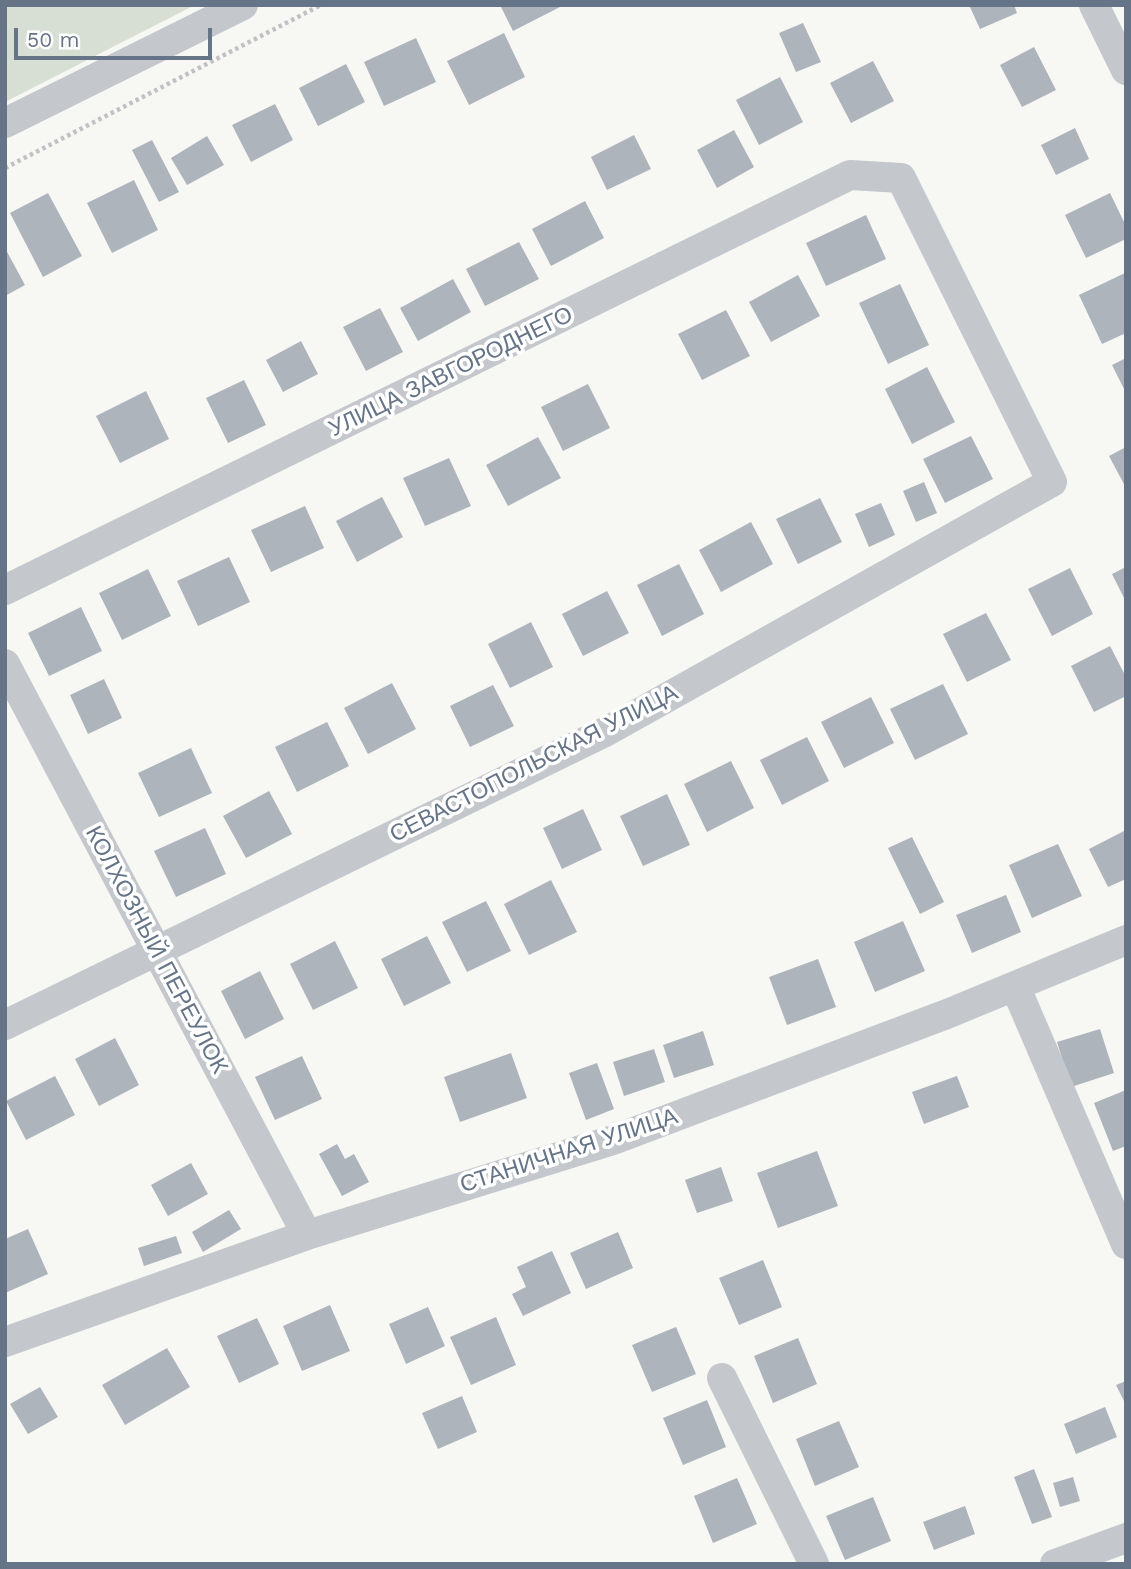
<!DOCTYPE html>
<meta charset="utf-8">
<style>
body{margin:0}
#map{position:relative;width:1131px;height:1569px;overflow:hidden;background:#f7f7f4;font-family:"Work Sans",sans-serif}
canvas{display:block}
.frame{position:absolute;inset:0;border:7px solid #657486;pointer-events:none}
.scale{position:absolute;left:14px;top:28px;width:198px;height:32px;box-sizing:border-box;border:4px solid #657486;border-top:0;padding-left:9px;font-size:21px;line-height:24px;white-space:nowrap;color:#657486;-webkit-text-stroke:5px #fff;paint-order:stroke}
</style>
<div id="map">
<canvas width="1131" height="1569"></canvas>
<div class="frame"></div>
<div class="scale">50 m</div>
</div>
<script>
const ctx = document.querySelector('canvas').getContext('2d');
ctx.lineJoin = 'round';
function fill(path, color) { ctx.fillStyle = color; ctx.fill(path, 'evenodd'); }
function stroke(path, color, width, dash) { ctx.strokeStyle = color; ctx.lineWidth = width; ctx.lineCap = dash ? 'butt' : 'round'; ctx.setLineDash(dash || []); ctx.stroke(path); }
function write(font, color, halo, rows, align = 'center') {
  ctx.font = font + ' "Work Sans",sans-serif'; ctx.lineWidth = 7; ctx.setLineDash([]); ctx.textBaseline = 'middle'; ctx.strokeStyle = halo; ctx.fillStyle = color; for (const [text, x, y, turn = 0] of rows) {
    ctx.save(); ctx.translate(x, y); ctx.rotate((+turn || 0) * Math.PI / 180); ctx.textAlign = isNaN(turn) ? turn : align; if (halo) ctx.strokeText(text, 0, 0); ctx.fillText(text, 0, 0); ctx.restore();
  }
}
fill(new Path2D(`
 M5,5h190l-190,97z`), '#d7dfd5');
fill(new Path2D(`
 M500,5h64l-51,26z
 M969,5h45l3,8 -37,16z
 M803,23l18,39 -25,10 -17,-39z
 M504,33l21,44 -56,28 -22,-44z
 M416,38l20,44 -52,24 -20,-44z
 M1034,47l22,43 -34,17 -22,-42z
 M873,61l21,40 -43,22 -21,-40z
 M346,64l19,38 -47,24 -19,-38z
 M780,77l23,45 -44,23 -23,-45z
 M275,104l18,36 -42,22 -19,-37z
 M1075,128l14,31 -33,16 -15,-30z
 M734,130l20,37 -37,21 -20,-38z
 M634,135l17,34 -44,21 -16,-33z
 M207,136l17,29 -37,20 -16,-27z
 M152,140l27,52 -20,10 -27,-52z
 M134,180l24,50 -46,23 -25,-50z
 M48,193l34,63 -39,21 -33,-64z
 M1110,193l16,33v13l-40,19 -21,-43z
 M585,201l19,37 -53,28 -19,-37z
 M866,215l20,44 -60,27 -20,-43z
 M519,242l20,37 -54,27 -19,-37z
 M5,248l20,37 -20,11z
 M1125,273l1,60 -24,11 -23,-49z
 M798,275l22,41 -49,26 -22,-40z
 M453,279l18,33 -53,29 -18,-33z
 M900,284l29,61 -41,19 -29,-61z
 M380,308l23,44 -37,19 -23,-44z
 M726,310l24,46 -48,24 -24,-46z
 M301,341l17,33 -35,18 -17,-32z
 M1126,358v35l-14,-28z
 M927,367l28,55 -43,22 -27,-55z
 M244,380l22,45 -38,18 -22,-45z
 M588,384l22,44 -47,23 -22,-44z
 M146,391l23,48 -49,24 -24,-47z
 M971,436l22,43 -48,24 -22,-44z
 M538,437l23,41 -53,28 -22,-41z
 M1126,447v41l-17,-32z
 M449,458l22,48 -46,20 -22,-48z
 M924,482l13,31 -21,9 -13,-31z
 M382,497l21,40 -46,25 -21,-41z
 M820,498l22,44 -44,22 -22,-45z
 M881,503l14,32 -26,12 -14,-33z
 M305,506l19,42 -53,24 -20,-42z
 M751,522l22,42 -52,28 -22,-42z
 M229,557l21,45 -52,24 -21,-45z
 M679,564l25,50 -42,22 -25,-51z
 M1126,567v35l-14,-28z
 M1070,568l23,46 -41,22 -24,-47z
 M148,569l23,47 -49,24 -23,-47z
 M607,591l22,42 -46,23 -21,-42z
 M81,607l21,44 -53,25 -21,-43z
 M986,613l25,47 -44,22 -24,-48z
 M531,622l22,45 -43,21 -22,-44z
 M1110,646l16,31v19l-32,16 -23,-46z
 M104,679l18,39 -34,16 -18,-39z
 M392,683l24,46 -48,25 -24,-46z
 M943,684l25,50 -53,26 -25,-51z
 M493,685l21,41 -44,21 -20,-41z
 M871,697l23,46 -50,25 -23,-46z
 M327,722l22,44 -52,26 -22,-45z
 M807,737l22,44 -47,24 -22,-45z
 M191,748l21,45 -53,24 -21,-44z
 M731,761l23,47 -47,24 -23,-48z
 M269,791l23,43 -46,24 -23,-42z
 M667,794l23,51 -47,21 -23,-50z
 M583,809l19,41 -40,19 -19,-41z
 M205,828l21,46 -50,23 -22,-46z
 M1126,830v49l-18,8 -19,-38z
 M912,837l32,65 -24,12 -32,-66z
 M1058,844l24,52 -50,22 -23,-53z
 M551,880l26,52 -48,23 -25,-51z
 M1006,895l15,37 -49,21 -16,-38z
 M486,901l25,50 -44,21 -25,-50z
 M903,921l22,50 -50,21 -21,-50z
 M427,936l24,47 -47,23 -23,-47z
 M335,941l23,47 -45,22 -23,-46z
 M818,959l18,48 -49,18 -18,-48z
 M260,971l24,48 -39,20 -24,-48z
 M1100,1029l14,44 -43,14 -14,-45z
 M703,1031l11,34 -40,13 -11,-33z
 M115,1038l24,47 -40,21 -24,-47z
 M654,1049l11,33 -41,14 -11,-34z
 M511,1053l16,45 -67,24 -16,-45z
 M302,1056l20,43 -47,21 -20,-43z
 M597,1063l17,46 -28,11 -17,-47z
 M55,1076l20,39 -49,25 -20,-39z
 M957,1076l12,31 -45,17 -12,-32z
 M1126,1090v56l-13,5 -19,-48z
 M337,1144l8,15 9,-5 15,28 -27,14 -23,-42z
 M817,1151l21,55 -60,22 -21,-55z
 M191,1163l17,31 -40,22 -17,-31z
 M721,1167l12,34 -36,12 -12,-33z
 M229,1210l12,19 -38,23 -11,-20z
 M28,1229l20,45 -43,19v-54z
 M618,1232l15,36 -47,21 -16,-36z
 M176,1236l6,17 -38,13 -6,-18z
 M552,1251l19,42 -48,23 -11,-22 14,-7 -9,-20z
 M763,1260l19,47 -43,18 -20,-47z
 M330,1305l20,46 -48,20 -19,-45z
 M428,1307l17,39 -39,18 -17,-40z
 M496,1317l20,48 -45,20 -21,-48z
 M257,1318l22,46 -40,19 -22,-47z
 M676,1327l20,47 -44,18 -20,-47z
 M798,1338l19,46 -44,19 -19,-47z
 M167,1348l23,39 -65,38 -23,-40z
 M1126,1381v24l-10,-20z
 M40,1387l18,30 -30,17 -18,-30z
 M462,1396l15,36 -39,17 -16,-36z
 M707,1400l19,47 -43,18 -20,-47z
 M1105,1407l12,30 -41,17 -12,-30z
 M839,1421l20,46 -44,19 -19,-47z
 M1034,1469l18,48 -20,7 -18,-47z
 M1073,1477l7,24 -20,6 -7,-24z
 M737,1478l20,46 -44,19 -19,-47z
 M873,1497l18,44 -46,19 -19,-44z
 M965,1506l10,28 -41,16 -11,-28z`), '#adb4bb');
stroke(new Path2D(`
 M5,168l316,-163`), '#c0c1c4', 4.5, [3.5, 3.5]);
stroke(new Path2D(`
 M1094,5l32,65
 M5,123l238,-118
 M5,590l845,-415 51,3 151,304 -445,249 -602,294
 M5,664l302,571
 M1015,986l111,258
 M5,1342l302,-107 306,-95 334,-126 179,-74
 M722,1378l92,186
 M1055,1564l71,-26`), '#c4c7cb', 30);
write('23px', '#657486', '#fff', [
 ["УЛИЦА ЗАВГОРОДНЕГО",451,372,-26],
 ["СЕВАСТОПОЛЬСКАЯ УЛИЦА",534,764,-27],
 ["КОЛХОЗНЫЙ ПЕРЕУЛОК",156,950,62],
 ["СТАНИЧНАЯ УЛИЦА",569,1151,-18]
]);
</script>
